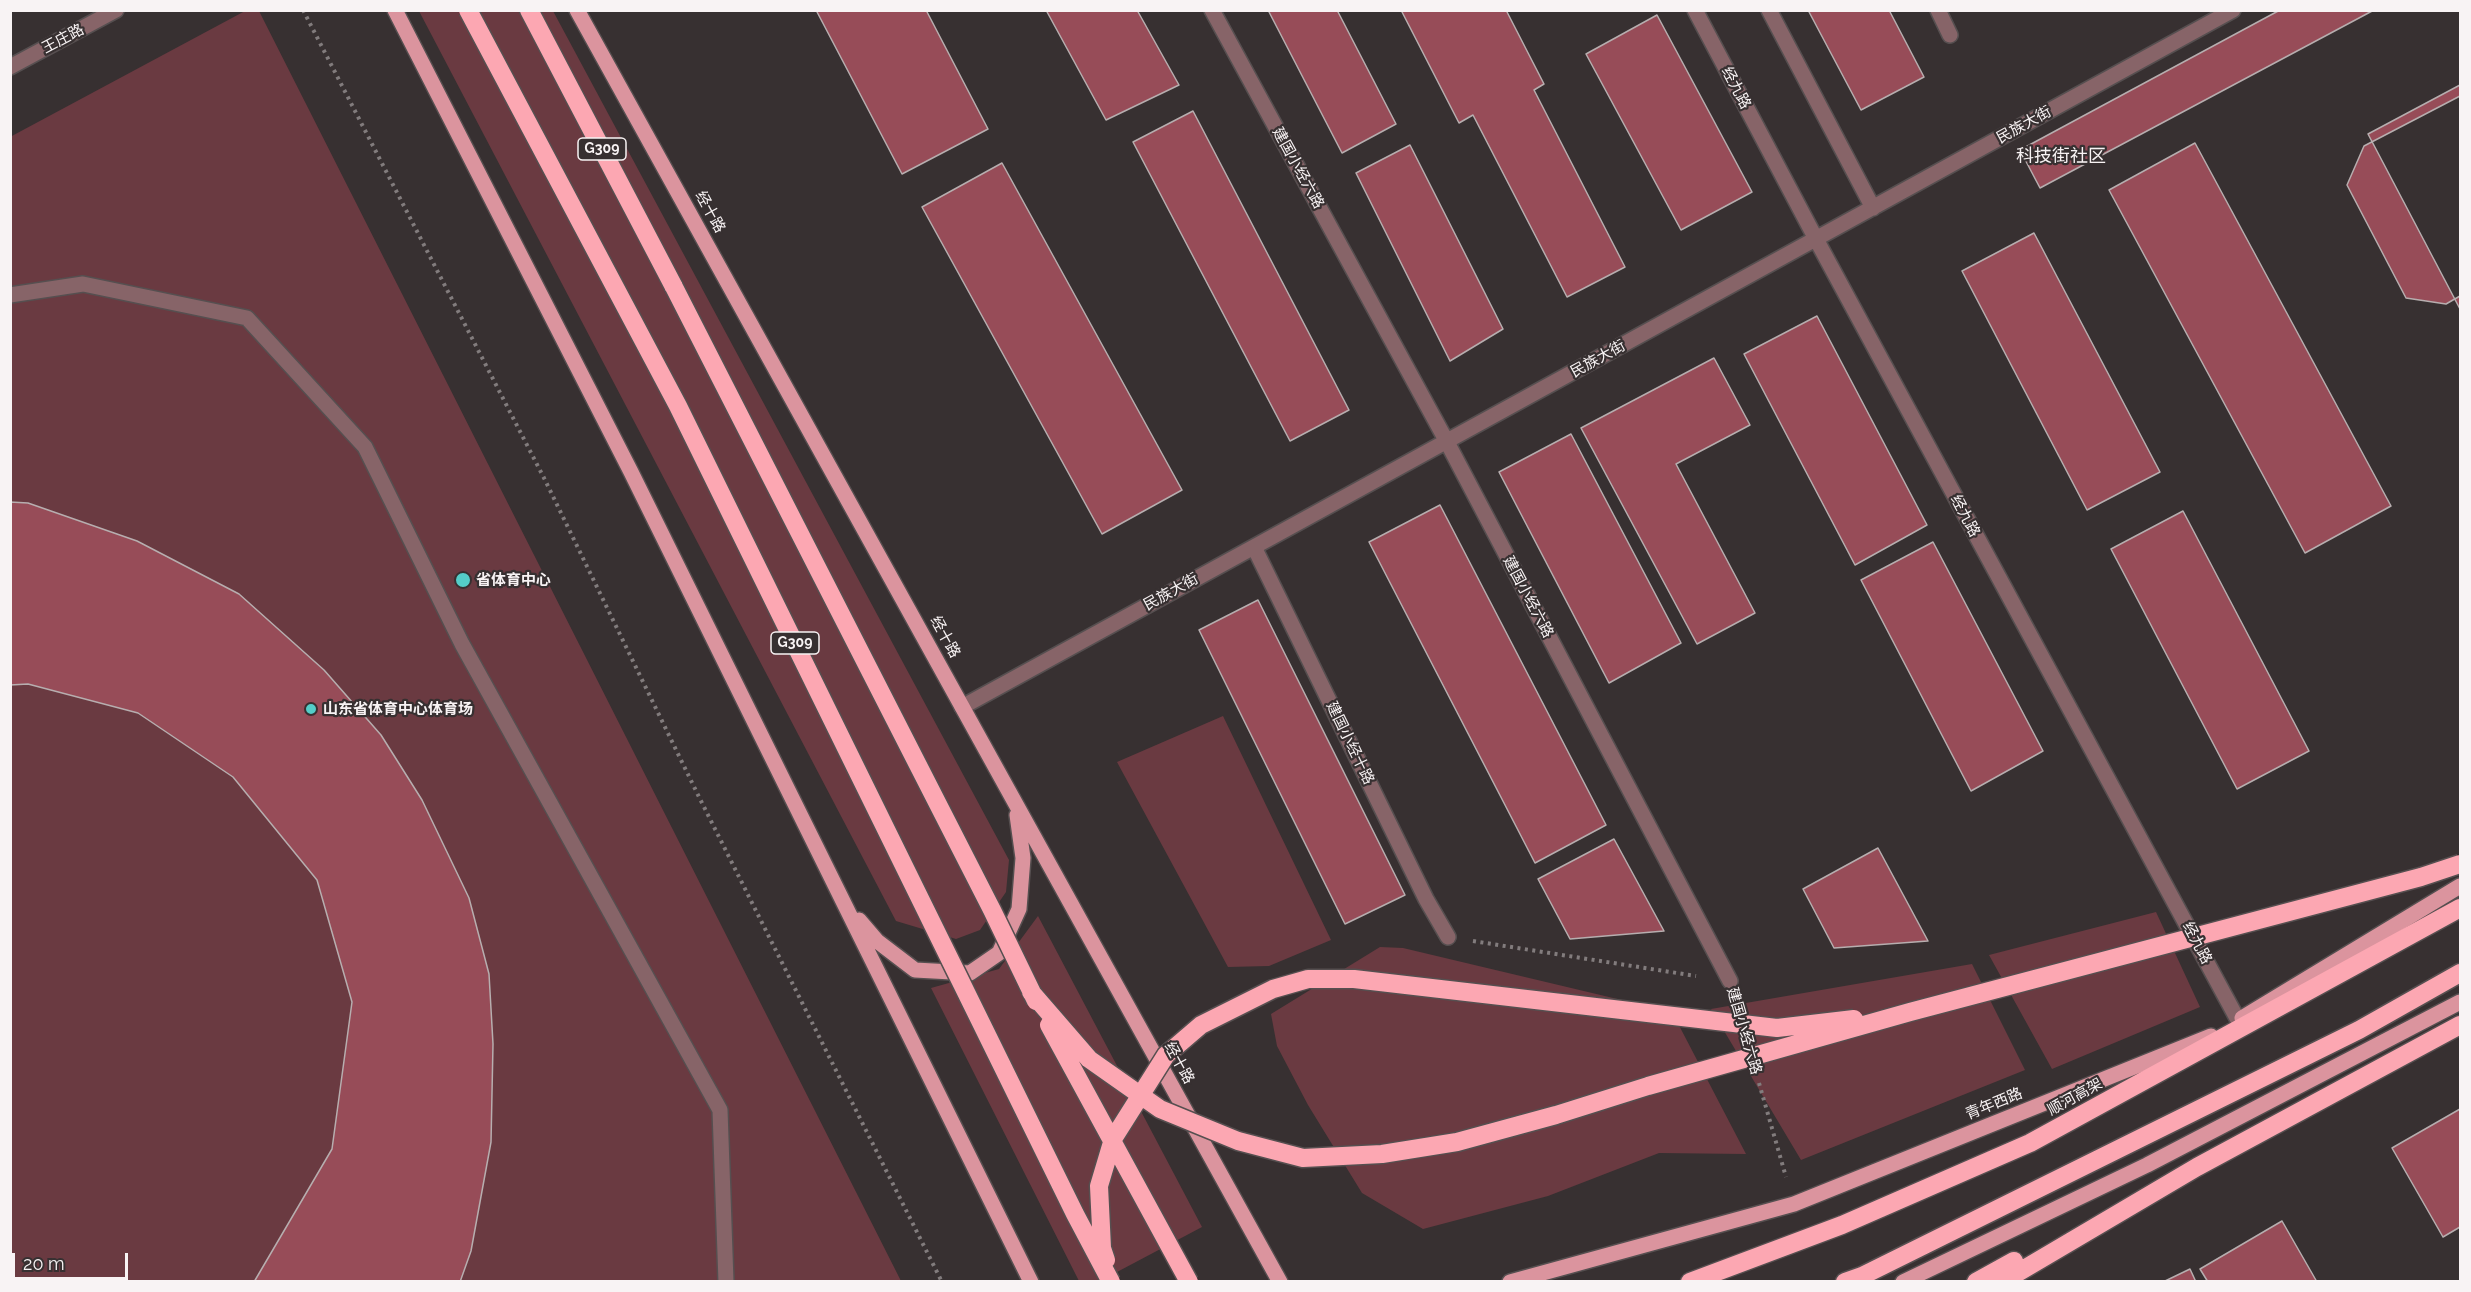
<!DOCTYPE html>
<meta charset="utf-8">
<style>
body{margin:0}
#map{position:relative;width:2471px;height:1292px;overflow:hidden;background:#373031;font-family:Raleway,sans-serif}
canvas{display:block}
.frame{position:absolute;inset:0;border:12px solid #f8f3f4;pointer-events:none}
.scale{position:absolute;left:12px;top:1253px;width:116px;height:27px;box-sizing:border-box;border:3px solid #f8f3f4;border-top:0;padding-left:8px;font-size:18px;line-height:21px;white-space:nowrap;color:#f8f3f4;-webkit-text-stroke:4px #373031;paint-order:stroke}
</style>
<div id="map">
<canvas width="2471" height="1292"></canvas>
<div class="frame"></div>
<div class="scale">20 m</div>
</div>
<script>
const ctx = document.querySelector('canvas').getContext('2d');
ctx.lineJoin = 'round';
function fill(path, color) { ctx.fillStyle = color; ctx.fill(path, 'evenodd'); }
function stroke(path, color, width, dash) { ctx.strokeStyle = color; ctx.lineWidth = width; ctx.lineCap = dash ? 'butt' : 'round'; ctx.setLineDash(dash || []); ctx.stroke(path); }
function write(font, color, halo, rows, align = 'center') {
  ctx.font = font + ' Raleway,"Noto Sans SC",sans-serif'; ctx.lineWidth = 4.5; ctx.setLineDash([]); ctx.textBaseline = 'middle'; ctx.strokeStyle = halo; ctx.fillStyle = color; for (const [text, x, y, turn = 0] of rows) {
    ctx.save(); ctx.translate(x, y); ctx.rotate((+turn || 0) * Math.PI / 180); ctx.textAlign = isNaN(turn) ? turn : align; if (halo) ctx.strokeText(text, 0, 0); ctx.fillText(text, 0, 0); ctx.restore();
  }
}
fill(new Path2D(`
 M245,11h14l642,1270h-890l-1,-1144z
 M419,11h134l456,849 -3,32 -26,38 -24,9 -60,-18z
 M1223,716l108,224 -62,26 -41,1 -111,-205z
 M2156,912l44,95 -148,62 -63,-114z
 M1038,916l164,311 -102,54h-21l-148,-293 68,-19z
 M1380,947l23,1 269,64 74,142 -87,-1 -111,43 -125,33 -61,-36 -54,-88 -31,-59 -6,-32z
 M1972,964l53,106 -224,90 -90,-151z`), '#6a3a41');
const building = new Path2D(`
 M816,10h110l62,119 -86,45z
 M1046,10h91l42,75 -73,35z
 M1268,10h69l59,114 -54,29z
 M1401,10h105l38,74 -10,6 91,177 -58,30 -94,-182 -14,8z
 M1808,10h81l35,67 -63,33z
 M2280,10h94l-334,178 -20,-38z
 M1657,15l95,177 -71,38 -95,-176z
 M2460,85v224l-92,-175z
 M2460,96v200l-14,8 -40,-6 -59,-113 17,-39z
 M1193,111l156,299 -59,31 -157,-299z
 M2195,143l196,363 -86,47 -196,-363z
 M1410,145l93,184 -53,32 -94,-188z
 M1002,163l180,327 -80,44 -180,-327z
 M2034,233l126,239 -73,38 -125,-239z
 M1817,316l110,209 -72,40 -111,-211z
 M1714,358l36,67 -74,39 79,149 -58,31 -116,-216z
 M1571,434l110,209 -72,40 -110,-211z
 M10,502l18,1 109,38 102,53 85,76 57,65 41,65 47,98 20,76 4,70 -2,98 -20,109 -11,31h-206l78,-133 20,-147 -35,-122 -84,-103 -95,-64 -110,-29 -18,1z
 M1440,505l166,320 -71,38 -166,-321z
 M2183,511l126,240 -72,38 -126,-240z
 M1933,542l110,209 -72,40 -110,-211z
 M1258,600l147,295 -60,29 -146,-294z
 M1614,839l50,92 -94,8 -32,-60z
 M1878,848l50,93 -94,7 -31,-59z
 M2460,1109v118l-17,10 -51,-89z
 M2282,1221l35,61h-109l-8,-13z
 M2190,1269l6,13h-33z`);
fill(building, '#974c58');
stroke(building, '#b7aeaf', 1.5);
const minor = new Path2D(`
 M1212,10l235,432 283,539
 M1695,10l121,229 422,781
 M1769,10l104,198
 M1938,10l12,25
 M10,67l106,-57
 M10,295l73,-11 164,34 118,129 97,197 258,466 6,172
 M1254,547l172,352 22,38
 M962,707l1271,-697`);
const major = new Path2D(`
 M395,10l236,462 400,810
 M577,10l703,1272
 M859,920l18,21 38,29 55,3 29,-20 20,-44 4,-51 -6,-43
 M2242,1018l218,-132
 M1510,1282l284,-78 417,-168
 M1903,1282l244,-117 313,-163`);
const highway = new Path2D(`
 M529,10l145,277
 M1690,1282l152,-57 188,-82 430,-235
 M1845,1282l17,-6 497,-246 101,-57
 M1976,1282l38,-21
 M2002,1282l195,-115 263,-142`);
stroke(minor, '#564f50', 18);
stroke(major, '#564f50', 18);
stroke(highway, '#564f50', 21);
stroke(new Path2D(`
 M303,10l241,468 155,319 243,485
 M1473,941l223,35
 M1759,1083l27,94`), '#827c7d', 4, [3, 4.5]);
stroke(minor, '#876468', 15);
stroke(major, '#db949e', 15);
stroke(highway, '#fca7b2', 18);
const highwayBridge = new Path2D(`
 M468,10l210,396 397,808 36,68
 M674,287l318,623 44,91
 M1031,992l58,67 71,50 78,32 65,17 79,-4 75,-12 99,-27 92,-29 262,-74 511,-135 39,-13
 M1049,1025l140,257
 M1106,1260l-4,-12 -3,-62 14,-47 53,-84 35,-30 72,-36 35,-10h46l423,49 77,-9`);
stroke(highwayBridge, '#564f50', 21, []);
stroke(highwayBridge, '#fca7b2', 18);
for (const [x, y, r, color] of [
 [463,580,8,"#54cdc8"],
 [311,709,6,"#54cdc8"]
]) { const dot = new Path2D(); dot.arc(x, y, r, 0, 2 * Math.PI); ctx.fillStyle = color; ctx.fill(dot); stroke(dot, '#373031', 2); }
for (const [x, y, w] of [
 [602,149,48],
 [795,643,48]
]) { const box = new Path2D(); box.roundRect(x - w / 2, y - 11, w, 22, 4.5); ctx.fillStyle = '#373031'; ctx.fill(box); stroke(box, '#f8f3f4', 1.5); }
write('bold 14px', '#f8f3f4', null, [
 ["G309",602,149],
 ["G309",795,643]
]);
write('15px', '#f8f3f4', '#373031', [
 ["王庄路",63,39,-28],
 ["经九路",1736,88,62],
 ["民族大街",2024,125,-29],
 ["建国小经六路",1298,168,61],
 ["经十路",710,212,61],
 ["民族大街",1598,359,-29],
 ["经九路",1965,516,62],
 ["民族大街",1171,592,-29],
 ["建国小经六路",1528,597,62],
 ["经十路",945,637,61],
 ["建国小经十路",1350,743,64],
 ["经九路",2197,943,62],
 ["建国小经六路",1744,1031,74],
 ["经十路",1179,1063,61],
 ["顺河高架",2075,1097,-29],
 ["青年西路",1994,1104,-22]
]);
write('bold 15px', '#f8f3f4', '#373031', [
 ["省体育中心",476,580],
 ["山东省体育中心体育场",323,709]
], 'left');
write('18px', '#f8f3f4', '#373031', [
 ["科技街社区",2061,157]
]);
</script>
